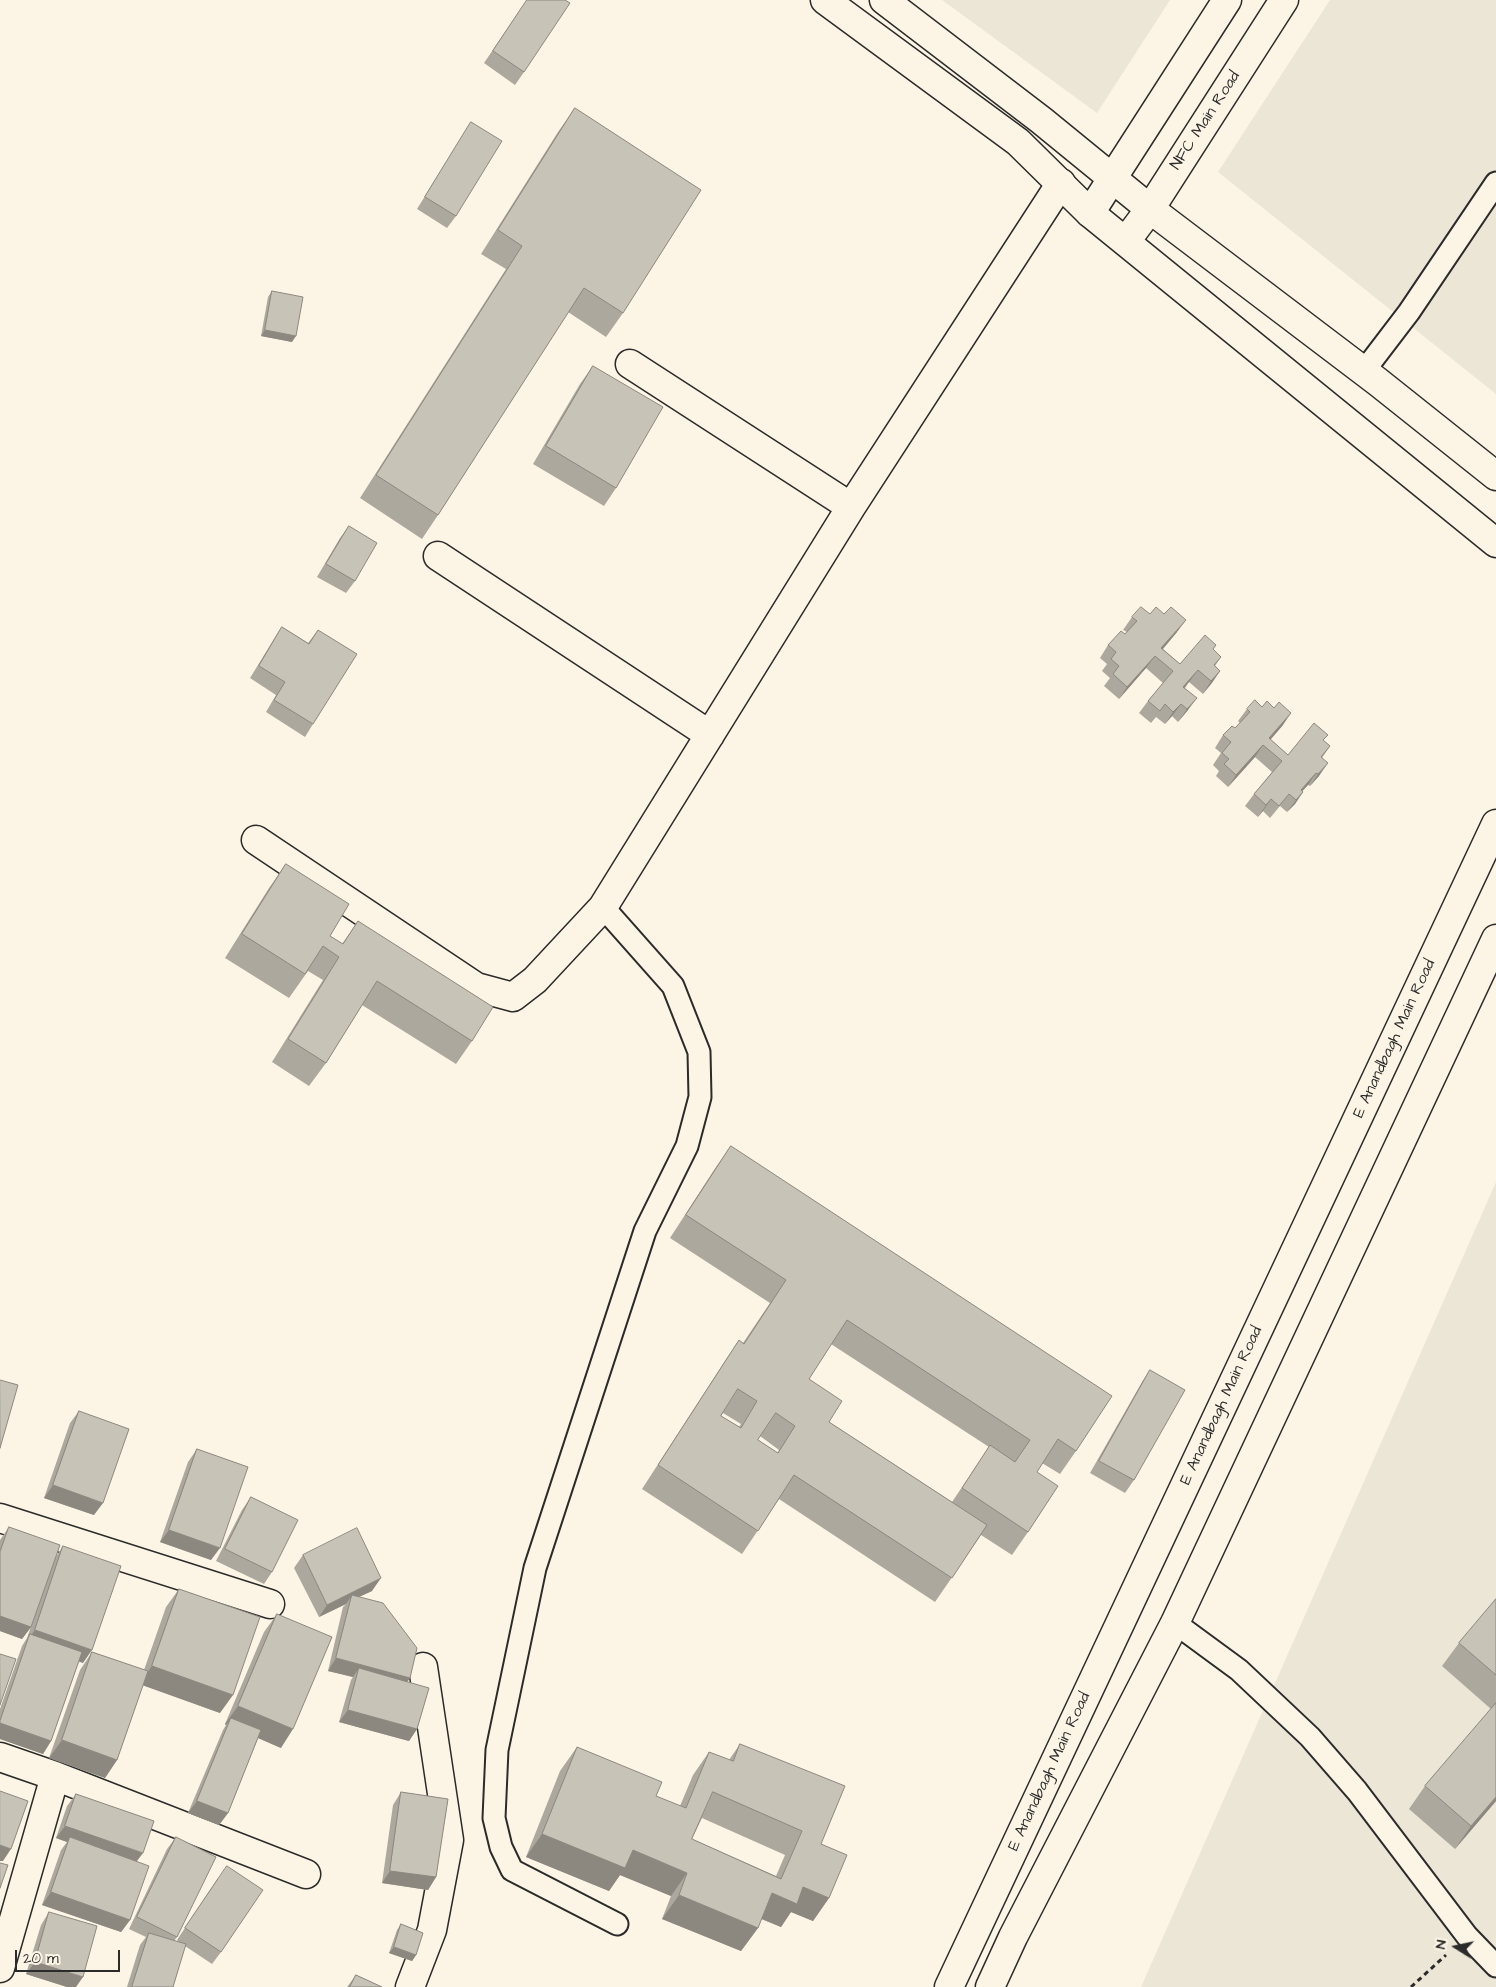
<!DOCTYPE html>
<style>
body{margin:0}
#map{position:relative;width:1496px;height:1987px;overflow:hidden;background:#fcf5e5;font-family:"Architects Daughter",sans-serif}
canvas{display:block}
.north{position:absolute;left:1431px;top:1922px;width:50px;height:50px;-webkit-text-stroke:4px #fcf5e5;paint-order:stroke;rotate:280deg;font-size:14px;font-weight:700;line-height:20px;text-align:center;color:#2b2b2b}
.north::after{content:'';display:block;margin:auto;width:18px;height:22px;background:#2b2b2b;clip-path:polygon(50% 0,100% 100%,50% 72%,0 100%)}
.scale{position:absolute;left:15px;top:1950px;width:105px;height:22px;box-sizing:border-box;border:2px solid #2b2b2b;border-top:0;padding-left:6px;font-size:15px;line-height:18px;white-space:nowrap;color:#2b2b2b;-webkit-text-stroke:4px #fcf5e5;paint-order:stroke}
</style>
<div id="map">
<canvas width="1496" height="1987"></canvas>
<div class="north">N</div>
<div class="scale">20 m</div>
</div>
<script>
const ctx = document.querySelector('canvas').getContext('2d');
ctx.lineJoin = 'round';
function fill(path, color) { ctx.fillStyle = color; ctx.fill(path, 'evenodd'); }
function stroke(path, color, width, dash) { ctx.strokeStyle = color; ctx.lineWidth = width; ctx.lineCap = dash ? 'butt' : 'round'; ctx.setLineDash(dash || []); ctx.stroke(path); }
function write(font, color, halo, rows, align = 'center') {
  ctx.font = font + ' "Architects Daughter",sans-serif'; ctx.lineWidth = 4; ctx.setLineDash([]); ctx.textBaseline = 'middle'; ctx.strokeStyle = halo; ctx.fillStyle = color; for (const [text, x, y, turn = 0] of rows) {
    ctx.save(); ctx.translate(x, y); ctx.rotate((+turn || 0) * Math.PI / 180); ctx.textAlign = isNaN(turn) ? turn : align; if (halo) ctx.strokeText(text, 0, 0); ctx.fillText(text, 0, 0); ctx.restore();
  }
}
fill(new Path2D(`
 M942,0h228l-73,113z
 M1330,0h166v394l-278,-222z
 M1496,1182v805h-355z`), '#ece6d7');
const lane = new Path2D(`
 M1364,371l45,-59 87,-129
 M603,907l70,79 26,66 1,45 -13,49 -42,85 -110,337 -38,182 -3,68 7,29 11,23 105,54
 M1175,1623l64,47 71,67 47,54 110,145 29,30`);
const street = new Path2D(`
 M630,364l221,143
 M438,556l272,179
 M256,840l220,147 37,10 22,-17 68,-73 248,-400 210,-324
 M0,1518l270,86
 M0,1757l55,19 251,98
 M0,1968l55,-192
 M410,1987l22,-57 17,-90 -26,-173`);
const secondary = new Path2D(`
 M1090,213l137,-213
 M1126,241l24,-32 134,-209
 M949,1987l547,-1163
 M990,1987l23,-50 162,-314 321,-684`);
const primary = new Path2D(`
 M825,0l193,142 72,71 406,330
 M884,0l157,120 109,89 228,173 118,94`);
stroke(lane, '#2b2b2b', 25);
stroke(street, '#2b2b2b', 31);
stroke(secondary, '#2b2b2b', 31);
stroke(primary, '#2b2b2b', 31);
stroke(new Path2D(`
 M1411,1987l35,-32`), '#2b2b2b', 3, [5, 4]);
stroke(lane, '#fcf5e5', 21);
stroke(street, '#fcf5e5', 28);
stroke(secondary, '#fcf5e5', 28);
stroke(primary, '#fcf5e5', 28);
fill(new Path2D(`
 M527,0l-3,72 -9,13 -31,-22z
 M575,108l48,205 -17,24 -38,-25 -130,203 -16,24 -62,-41 146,-229 -25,-15 77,-122z
 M471,122l-15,94 -9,12 -30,-19 46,-74z
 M272,291l20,51 -31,-6 7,-39z
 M593,366l23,122 -12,18 -71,-42 47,-80z
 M349,526l6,55 -9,12 -29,-16 23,-39z
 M1150,614l27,18 -14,17 17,15 36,-19 -3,4 8,8 -6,9 5,5 -17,23 -14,-12 -4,6 3,22 -10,12 -6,-6 -7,8 -9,-7 -5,6 -12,-10 9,-12 15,-18 -17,-15 -27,31 -15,-13 6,-8 -8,-7 5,-7 -7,-6 8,-13 19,-13 -4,-2 9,-13z
 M282,627l26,16 10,-13 -5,94 -8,13 -39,-25 10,-17 -26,-17 24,-39z
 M1247,709l36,16 -13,15 18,15 40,-20 -5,5 7,6 -8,12 -3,18 -9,10 -2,-1 -6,6 1,1 -8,12 -8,8 -7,-6 -10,12 -7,-7 -5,6 -13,-11 9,-12 18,-22 -17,-15 -27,30 -12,-11 3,-5 -6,-6 8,-12 -6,-5 8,-13 12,-7 5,-5 -2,-2z
 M286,864l44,72 12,8 16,-23 114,120 -16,23 -94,-59 -36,58 -17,23 -37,-24 51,-82 -15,-9 -19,27 -64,-40 44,-70z
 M731,1146l345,305 -16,23 -18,-11 -5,9 -9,60 -16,23 -31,-20 -46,67 -156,-103 -37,55 -100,-65 81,-125 16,-24 4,3 27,-40 -100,-65 44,-68zM831,1344l158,103 -37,55 -123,-80 -20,-43zM723,1413l18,11 -2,3 -18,-11zM760,1436l19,14 -2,3 -19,-13z
 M1150,1370l-16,110 -9,13 -35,-20 52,-91z
 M79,1411l15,104 -50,-17 26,-75z
 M197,1449l14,111 -51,-18 28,-80z
 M251,1497l21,75 -8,12 -48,-23 26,-51z
 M9,1527l46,31 8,-12 20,117 -4,-2 -28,80 -8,13 -43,-15v-30l22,-63 5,-8 27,-77 -23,66 -9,12 -22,-8v-91z
 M303,1555l69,36 -13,6 51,81 -3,4 10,47 -8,12 -70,-19 12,-42 2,-3 -25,-6 15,-64 3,-3 -27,13 -25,-49z
 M179,1589l41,124 -77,-28 -26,75 -12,18 -56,-20 31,-88 12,-18 52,18 22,-63z
 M1496,1599v202l-41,48 -46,-40 16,-23 66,-77 -49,-43 17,-23z
 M277,1614l4,134 -23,-10 -30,75 -9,12 -31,-12 35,-83 3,-5 -1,-1 39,-92z
 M740,1744l81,100 8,54 -16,23 -22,-9 -10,15 -20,-8 -3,9 -17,23 -79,-32 9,-23 -51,-21 -11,16 -83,-34 34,-86 17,-24 79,49 24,10 13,-31 16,-23 20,8zM702,1818l83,37 -9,21 -84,-37z
 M401,1792l35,85 -8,13 -46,-7 11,-78z
 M76,1794l61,67 -7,59 -9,12 -79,-27 19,-55 6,-8 -11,-4 11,-32z
 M176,1837l1,100 -3,4 6,2 -3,-3 41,-62 3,74 -9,12 -27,-18 -12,41h-46l13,-42 6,-8 -17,-8 38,-80z
 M49,1912l27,75h-9l-41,-13 15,-49z
 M401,1924l15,31 -4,6 -23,-8 8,-23z
 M356,1975l26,12h-35z`), '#aca89d');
fill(new Path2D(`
 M265,330l31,6 -4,6 -31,-6z
 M1186,620l-9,12 -21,25 5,-9z
 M1155,656l-9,12 -27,31 8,-12z
 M1198,670l-9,12 -14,17 8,-12z
 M1220,671l-8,12 -9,11 8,-13z
 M1197,698l-9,12 -10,12 9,-13z
 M1181,704l-9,12 -7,8 8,-12z
 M1291,713l-8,12 -18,21 4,-8z
 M1263,745l-8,12 -27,30 8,-12z
 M1328,763l-9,13 -9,10 8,-12z
 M1316,773l-8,12 -13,14 6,-9z
 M1303,792l-8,12 -8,8 9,-12z
 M1271,799l-8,12 -5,6 8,-12z
 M53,1485l50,18 -9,12 -50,-17z
 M169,1530l51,18 -9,12 -51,-18z
 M381,1578l-9,13 -22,10 2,-6 -6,9 -27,13 8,-12z
 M0,1616l31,11 -9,12 -22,-8z
 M35,1630l57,20 -9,13 -56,-20 2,-5z
 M336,1658l74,20 -9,12 -42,-22 -6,9 -25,-6z
 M152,1666l81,29 -13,18 -81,-29z
 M238,1706l55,23 -12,19 -53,-23 3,-7 -5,7 -1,-1z
 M348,1710l69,19 -8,12 -70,-19z
 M0,1723l51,18 -8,13 -43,-15z
 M62,1740l55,20 -12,18 -56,-20z
 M1496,1797v4l-41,48 16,-23z
 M197,1801l31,12 -9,12 -31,-12z
 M65,1826l78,27 -9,12 -64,-28 -3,5 -11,-4z
 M542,1834l91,16 54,23 -16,23 -51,-21 -11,16 -83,-34z
 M0,1845l11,4 -8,12h-3z
 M390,1871l46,6 -8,13 -46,-7z
 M803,1887l26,11 -16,23 -22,-9 -10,15 -26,-11 17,-23z
 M51,1892l79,28 -9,12 -79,-27z
 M679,1895l79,33 -17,23 -79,-32z
 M394,1947l22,8 -4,6 -23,-8z
 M35,1962l48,15 -7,10h-9l-41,-13z`), '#8c8880');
const building = new Path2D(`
 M527,0h38l5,3 -46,69 -31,-21z
 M575,108l126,82 -78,123 -39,-25 -146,227 -62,-40 146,-229 -24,-16z
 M471,122l31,19 -46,75 -31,-19z
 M272,291l31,6 -7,39 -31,-6z
 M593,366l70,41 -47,81 -70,-42z
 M349,526l28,17 -22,38 -29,-17z
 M1141,607l9,7 6,-7 8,7 7,-7 15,13 -25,28 19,16 25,-29 11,10 -3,4 8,8 -7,8 6,6 -9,10 -13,-11 -15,17 14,11 -10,11 -6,-5 -8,8 -8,-8 -5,7 -12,-10 25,-30 -18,-15 -28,31 -14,-13 6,-8 -8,-7 5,-7 -8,-7 13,-14 4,3 12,-13 -5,-4z
 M282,627l27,17 9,-14 39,24 -44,70 -39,-24 11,-18 -26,-16z
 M1255,700l7,7 5,-6 7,7 5,-6 12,11 -22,25 19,17 26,-32 14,12 -5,5 7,6 -9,11 7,6 -10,11 -2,-1 -15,17 2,2 -7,8 -7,-6 -10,12 -8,-7 -5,6 -12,-11 28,-33 -19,-16 -27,30 -12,-11 5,-5 -7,-6 9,-11 -8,-7 9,-9 3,2 15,-16 -3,-3z
 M286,864l63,40 -19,32 13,8 15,-23 135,86 -21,34 -95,-60 -51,82 -38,-24 51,-82 -16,-11 -18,28 -63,-40z
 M731,1146l381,250 -36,55 -18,-12 -21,33 21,14 -30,46 -66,-44 28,-43 25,17 15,-22 -183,-120 -38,59 33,22 -13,21 158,103 -35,53 -158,-103 -36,56 -100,-66 81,-125 5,4 42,-64 -100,-65zM738,1389l19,12 -16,27 -20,-12zM776,1413l19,13 -17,27 -20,-13z
 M1150,1370l35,20 -51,90 -35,-19z
 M0,1380l18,5 -18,63z
 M79,1411l50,18 -26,74 -50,-18z
 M197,1449l51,18 -28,81 -51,-18z
 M251,1497l47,23 -26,52 -47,-23z
 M9,1527l51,18 -29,82 -31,-11v-64z
 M357,1528l24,50 -54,27 -24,-50z
 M63,1546l58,20 -29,84 -57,-20z
 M179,1589l81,28 -27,78 -81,-29z
 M352,1595l31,8 34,45 -7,30 -74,-20z
 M1496,1599v76l-37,-32z
 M277,1614l55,23 -39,92 -55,-23z
 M30,1634l52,18 -31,89 -51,-18v-2z
 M92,1652l56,19 -31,89 -55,-20z
 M0,1654l16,5 -16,46z
 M359,1668l70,20 -12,41 -69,-19z
 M1496,1703v94l-25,29 -46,-40z
 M231,1718l30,12 -33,83 -31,-12z
 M740,1744l105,42 -24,58 26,11 -18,43 -26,-11 -6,17 -25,-11 -14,35 -79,-33 8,-22 -54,-23 -8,18 -83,-34 35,-87 85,35 -6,14 30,12 23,-56 24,9zM713,1792l89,39 -21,48 -89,-40z
 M0,1791l28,10 -17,48 -11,-4z
 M401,1792l47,7 -12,78 -46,-6z
 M76,1794l78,27 -11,32 -78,-27z
 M70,1837l79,29 -19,54 -79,-28z
 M176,1837l40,20 -39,80 -40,-20z
 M0,1863l8,2 -8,23z
 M227,1866l36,24 -42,62 -36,-24z
 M49,1912l48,14 -14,51 -48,-15z
 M401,1924l22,9 -7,22 -22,-8z
 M149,1933l37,11 -13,43h-41z
 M356,1975l26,12h-32z`);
fill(building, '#c8c3b7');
stroke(building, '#8c8880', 1);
write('16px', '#2b2b2b', '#fcf5e5', [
 ["NFC Main Road",1206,121,-57],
 ["E Anandbagh Main Road",1395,1039,-65],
 ["E Anandbagh Main Road",1222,1406,-65],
 ["E Anandbagh Main Road",1050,1772,-65]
]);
</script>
